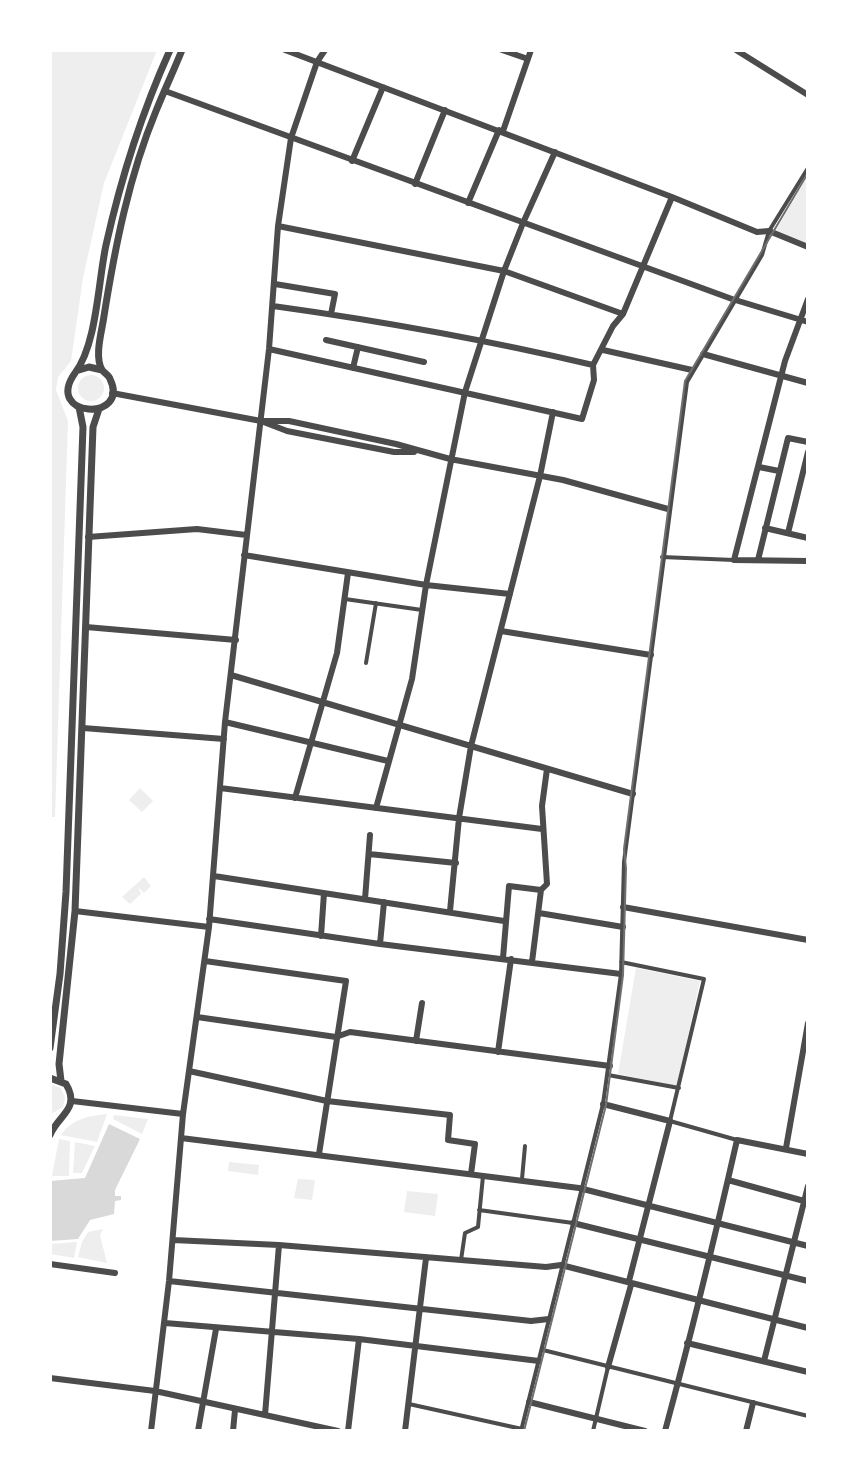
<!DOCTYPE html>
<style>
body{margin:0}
#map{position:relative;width:858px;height:1481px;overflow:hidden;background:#fff;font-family:Signika,sans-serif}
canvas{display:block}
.frame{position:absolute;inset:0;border:52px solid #fff;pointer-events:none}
</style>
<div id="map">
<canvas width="858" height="1481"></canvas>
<div class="frame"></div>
</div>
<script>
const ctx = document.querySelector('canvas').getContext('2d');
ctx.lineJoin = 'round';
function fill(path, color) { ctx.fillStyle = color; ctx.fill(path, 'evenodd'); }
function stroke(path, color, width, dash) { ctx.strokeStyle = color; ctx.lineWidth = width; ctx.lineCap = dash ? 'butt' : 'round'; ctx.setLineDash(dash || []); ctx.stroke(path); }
fill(new Path2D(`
 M50,50h107l-53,133 -21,95 -12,83 -13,16 -2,13 12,31 -13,396h-5z
 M808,176v68l-33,-12z
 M78 388a13 13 0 1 1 26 0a13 13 0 1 1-26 0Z
 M140,788l13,13 -11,11 -13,-12z
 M144,877l7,9 -7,7 -6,-6 3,7 -11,10 -8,-7z
 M636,968l64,13 -23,105 -59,-12z
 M50,1084l11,4 4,10 -2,9 -12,7z
 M107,1114l-10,28 -36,-7c11,-16 27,-19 46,-21z
 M114,1115l34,4 -6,15 -29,-15z
 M59,1139l11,2 -1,35h-17z
 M75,1142l20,4 -13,27h-9z
 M229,1162l30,3 -1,10 -30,-4z
 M298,1179l17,1 -3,20 -18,-2z
 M407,1191l31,3 -3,22 -31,-4z
 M103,1229l-3,6 7,28 -29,-6 4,-15 6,-10z
 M77,1242l-3,16 -24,-4v-10z`), '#eee');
fill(new Path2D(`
 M109,1124l31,15 -25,51v6h6v4l-6,1 -1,13 -24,6 -12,19 -28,2v-60l35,-3z`), '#d9d9d9');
stroke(new Path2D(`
 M662,557l72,3
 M345,599l77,11
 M366,663l10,-60
 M621,962l83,17 -34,142 67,19
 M608,1075l71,13
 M522,1179l3,-33
 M479,1210l94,13
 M461,1260l4,-27 13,-6 5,-51
 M543,1350l265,66
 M409,1404l113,25
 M521,1431l82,-327 18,-130 3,-112 63,-480 75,-127 7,-24 39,-63
 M593,1431l15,-64`), '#4c4c4c', 4);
stroke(new Path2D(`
 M285,50l387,147 85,35 12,-1 39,16
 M502,50l26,9
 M736,50l72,45
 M165,91l567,208 76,23
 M503,131l28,-81
 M352,161l31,-74
 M415,184l30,-74
 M468,203l31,-73
 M278,226l226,45 119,43
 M275,284l60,10 -4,20
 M808,299l-23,62 -51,199 74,1
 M273,306c108,15 214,34 320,59
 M326,340l98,22
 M269,349l313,70 12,-39 -1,-15
 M603,350l89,20
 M703,354l105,29
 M593,365l20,-39 10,-12 49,-117
 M353,368l5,-21
 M112,393l149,28 26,10 107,21h20
 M261,421h28l107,23 54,15 113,21 105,29
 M759,467l20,4
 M765,528l43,10
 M788,533l20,-81
 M88,537l109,-8 49,6
 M244,555l182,30 84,9
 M758,560l30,-122 20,4
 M86,627l150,13
 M501,631l150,24
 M231,675l402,119
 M225,722l163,39
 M83,728l141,11
 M220,788l322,41
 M295,798l42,-145 11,-80
 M376,808l36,-129 14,-94 39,-193 39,-121 19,-48 32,-71
 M369,854l87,9
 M214,876l290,45
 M541,890l6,-6 -5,-78 5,-37
 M365,899l5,-64
 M623,907l185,33
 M75,911l134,16
 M450,911l9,-93 12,-72 69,-270 13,-64
 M539,913l84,14
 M209,919l171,25 241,30
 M321,936l3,-43
 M380,944l4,-42
 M503,958l6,-72 32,4 -9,72
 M205,961l141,20 -27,173
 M197,1017l139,20 14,-5 260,34
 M416,1041l6,-38
 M498,1052l13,-93
 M189,1071l138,30 123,14 -2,25 27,4 -4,30
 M72,1101l111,13
 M603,1104l67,17 -41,160
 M181,1138l398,50 229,58
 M786,1148l22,-125
 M728,1180l76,21
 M573,1223l235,58
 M173,1240l106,5 267,22 15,-2 247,63
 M50,1264l65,9
 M169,1281l362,40 18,-2
 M165,1323l194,16 180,22
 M687,1343l121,29
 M764,1361l44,-175
 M608,1367l23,-82
 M50,1378l105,13 183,40
 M529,1402l116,29
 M265,1415l14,-170
 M151,1431l18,-150 14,-167 26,-187 16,-205 44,-373 9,-123 13,-88 26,-76 8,-12
 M198,1431l18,-102
 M233,1431l2,-21
 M348,1431l11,-92
 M405,1431l21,-173
 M665,1431c26,-96 50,-194 72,-291l71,14
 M746,1431l7,-28`), '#4c4c4c', 6);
stroke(new Path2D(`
 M170,50c-28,62 -49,128 -64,195 -8,37 -9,99 -31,128 -32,45 56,49 35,6 -1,-4 -6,-6 -8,-9 -8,-14 0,-39 2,-54 11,-69 25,-140 52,-205 8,-20 18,-41 26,-61
 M79,370l10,-3 13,3
 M50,1048l10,-74 6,-82 17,-465 -4,-20
 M50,1078l16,6c15,25 -8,31 -16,51
 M61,1081l-2,-17 16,-153 18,-484 6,-18`), '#4c4c4c', 7);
stroke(new Path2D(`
 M524,1431l82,-326 17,-130 3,-107 -2,-19 61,-468 123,-208`), '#707070', 2);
</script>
